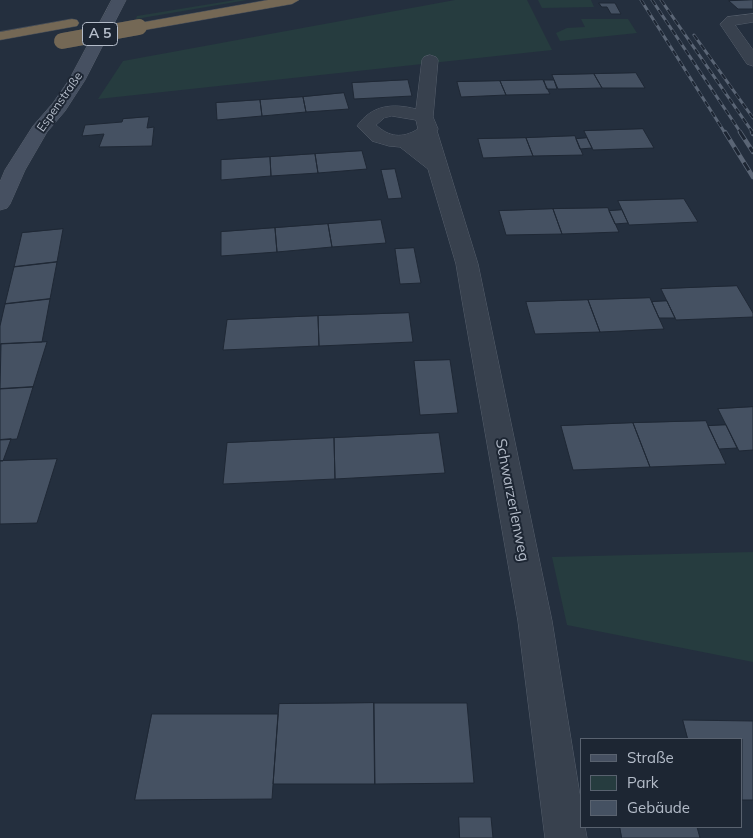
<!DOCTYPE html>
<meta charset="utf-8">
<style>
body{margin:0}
#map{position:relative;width:753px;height:838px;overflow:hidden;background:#242f3e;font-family:Mulish,sans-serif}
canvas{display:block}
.legend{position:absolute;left:580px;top:738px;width:162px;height:90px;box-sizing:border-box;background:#1d2633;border:1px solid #59626f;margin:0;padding:6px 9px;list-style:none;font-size:15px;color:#b4bcc9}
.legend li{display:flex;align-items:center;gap:10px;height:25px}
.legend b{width:25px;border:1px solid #59626f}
</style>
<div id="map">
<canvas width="753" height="838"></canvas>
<ul class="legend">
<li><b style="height:6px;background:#465061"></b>Straße</li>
<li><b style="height:14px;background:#263c3f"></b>Park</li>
<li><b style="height:14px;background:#455162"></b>Gebäude</li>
</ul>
</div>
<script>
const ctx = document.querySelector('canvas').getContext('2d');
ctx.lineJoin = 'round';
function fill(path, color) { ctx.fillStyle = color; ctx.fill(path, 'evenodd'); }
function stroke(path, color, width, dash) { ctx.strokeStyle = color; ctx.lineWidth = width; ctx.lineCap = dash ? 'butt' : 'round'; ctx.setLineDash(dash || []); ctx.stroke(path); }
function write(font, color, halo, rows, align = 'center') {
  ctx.font = font + ' Mulish,sans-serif'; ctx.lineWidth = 4; ctx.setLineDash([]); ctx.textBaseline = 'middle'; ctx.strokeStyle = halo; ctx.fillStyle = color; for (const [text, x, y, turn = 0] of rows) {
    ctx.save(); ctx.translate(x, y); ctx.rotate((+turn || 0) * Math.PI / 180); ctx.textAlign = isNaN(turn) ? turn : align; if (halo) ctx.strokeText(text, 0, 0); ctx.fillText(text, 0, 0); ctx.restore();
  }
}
fill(new Path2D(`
 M235,0h12l-111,19 1,-3z
 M455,0h72l25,50 -454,49 25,-38z
 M538,0h53l3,7 -52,1z
 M581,19h47l9,14 -77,8 -4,-8 11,-5 18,-1z
 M753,552v110l-186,-37 -15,-68z`), '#263c3f');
const building = new Path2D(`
 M753,0v9h-15l-9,-8z
 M599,3h16l6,11h-10l-4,-7h-5z
 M636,73l9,15h-43l-8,-14z
 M594,74l8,14 -44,1 -6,-14z
 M408,80l4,16 -58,3 -2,-16z
 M543,80l7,14 -44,1 -6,-14z
 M544,80h10l3,9h-10z
 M500,81l6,14 -45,2 -4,-15z
 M344,93l5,16 -43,3 -3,-15z
 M303,97l3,15 -44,4 -2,-16z
 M260,100l2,16 -45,4 -1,-17z
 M149,117l-2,11 7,-1 -2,19 -53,1 5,-13 -22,2 3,-11 37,-3 1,-3z
 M643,129l11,19 -61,2 -9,-19z
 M575,136l8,19 -50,1 -7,-18z
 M526,138l7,18 -50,2 -5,-19z
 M587,138l5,10 -12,1 -4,-10z
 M362,151l5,18 -49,4 -3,-19z
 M315,154l3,19 -47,3 -1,-19z
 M270,157l1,19 -50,4v-20z
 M395,169l7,29 -14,1 -7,-29z
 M684,199l14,23 -69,3 -11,-24z
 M608,208l11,24 -57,2 -9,-25z
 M553,209l9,25 -56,1 -7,-24z
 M622,210l6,13 -13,1 -6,-13z
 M381,220l5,23 -54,4 -4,-23z
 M328,224l4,23 -55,5 -2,-24z
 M275,228l2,24 -56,4v-24z
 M63,229l-6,33 -43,5 8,-34z
 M414,248l7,35 -21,1 -5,-35z
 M57,262l-7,37 -45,5 9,-37z
 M737,286l16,27v4l-77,3 -15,-31z
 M650,298l14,31 -64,3 -12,-32z
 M50,299l-8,43 -42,2v-18l5,-22z
 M588,300l12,32 -65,2 -9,-32z
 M667,301l8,17h-16l-7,-16z
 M409,313l4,29 -94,4 -1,-30z
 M318,316l1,30 -96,4 4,-30z
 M47,342l-14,45 -33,2 1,-45z
 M450,360l8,53 -38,2 -6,-54z
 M33,387l-16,52 -17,1v-51z
 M753,407v43l-14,1 -21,-42z
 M706,421l20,43 -76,3 -17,-44z
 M633,423l17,44 -77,3 -12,-44z
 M726,425l11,23 -18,1 -11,-23z
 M439,433l6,40 -110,6 -1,-41z
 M334,438l1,41 -112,5 4,-41z
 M11,439l-8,22h-3v-21z
 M57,459l-20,64 -37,1v-63z
 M374,703h93l7,80 -99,1z
 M374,703l1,81h-102l6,-80z
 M152,714h126l-6,85 -137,1z
 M683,720l70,1v79h-11v-61h-54z
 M459,817h32l2,21h-33z
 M620,827h77l3,11h-78z`);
fill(building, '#455162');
stroke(building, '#1f2835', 1);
const street = new Path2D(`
 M753,14v8l-18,3 18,25v16l-6,-2 -27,-40 7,-7z
 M430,55l6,2 2,3 -5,57 5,12 -1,2 41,133 74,357 30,187v19h3l2,11h-42l-27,-217 -56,-321 -6,-36 -28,-95 -28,-22 -11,-1 -17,-5 -15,-15c15,-21 35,-23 59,-17l6,-49 2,-3zM392,116l24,4 2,9c-16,10 -29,8 -42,-4l8,-7z`);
const secondary = new Path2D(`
 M112,0h14l-41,80 -20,31 -18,21 -22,38 -15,34 -3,4 -7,2v-28l5,-12 28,-44 20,-23 16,-23z`);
const highway = new Path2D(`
 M268,0h31l-7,4 -153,27 -5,-1 -2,-3 2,-3 5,-1z
 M72,19l5,1 2,3 -2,3 -77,14v-8z`);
stroke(street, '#565f6c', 1);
stroke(secondary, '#565f6c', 1);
stroke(highway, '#434c59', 1);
fill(street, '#38414e');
fill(secondary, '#465061');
fill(highway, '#746855');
const railFar1 = new Path2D(`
 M641,0l84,133
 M652,0l89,133
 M661,0l92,133
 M694,35l59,83`);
const rail = new Path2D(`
 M725,132l28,45
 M740,132l13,20
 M752,132l1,2`);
stroke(railFar1, '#5a6575', 3);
stroke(rail, '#5a6575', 4.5);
stroke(railFar1, '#1d2633', 2, [6]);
stroke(rail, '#1d2633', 3, [9]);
const highwayBridge = new Path2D(`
 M62,41l77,-14`);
stroke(highwayBridge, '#434c59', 16, []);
stroke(highwayBridge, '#746855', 16);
write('12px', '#b4bcc9', '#1d2633', [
 ["Espenstraße",60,102,-55]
]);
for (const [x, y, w] of [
 [100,34,35]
]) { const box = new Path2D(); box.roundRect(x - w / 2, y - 11.5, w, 23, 4); ctx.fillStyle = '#1d2633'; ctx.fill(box); stroke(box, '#b4bcc9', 1); }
write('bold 14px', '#b4bcc9', null, [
 ["A 5",100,34]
]);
write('15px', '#b4bcc9', '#1d2633', [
 ["Schwarzerlenweg",512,500,79]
]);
</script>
